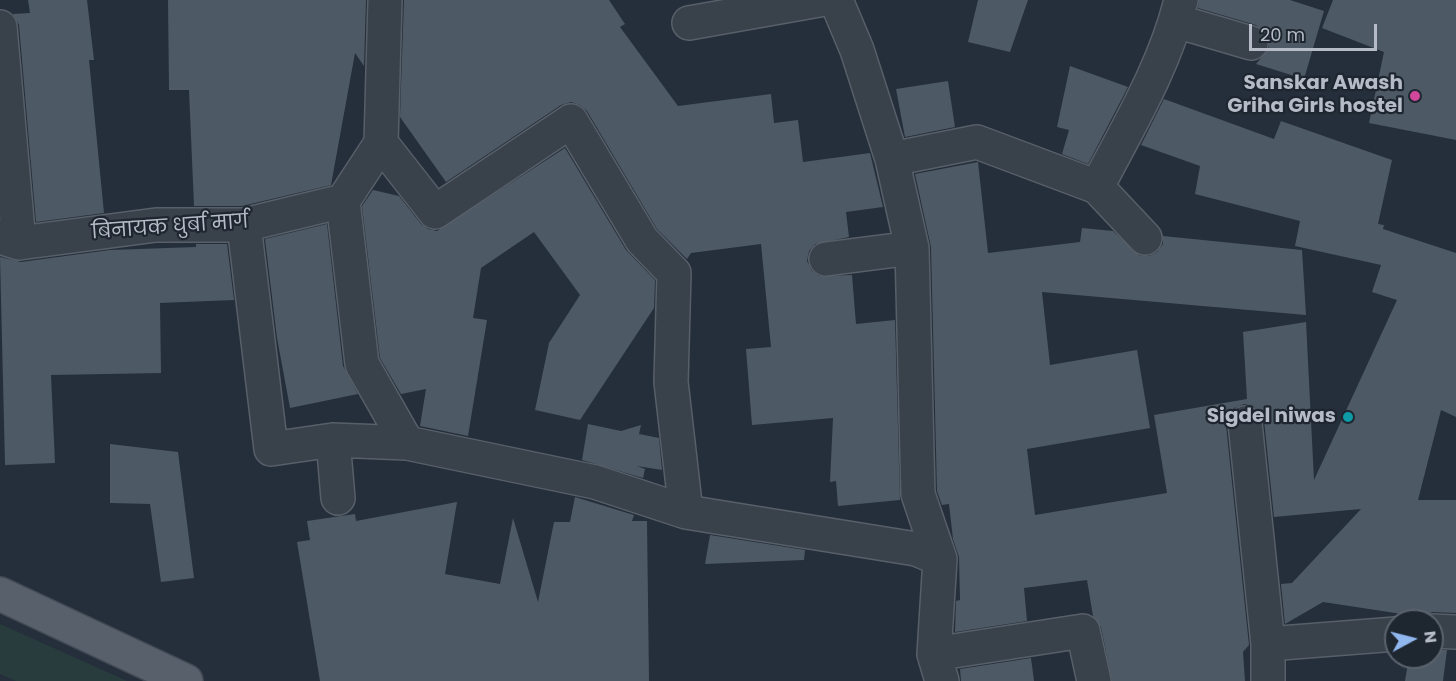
<!DOCTYPE html>
<meta charset="utf-8">
<style>
body{margin:0}
#map{position:relative;width:1456px;height:681px;overflow:hidden;background:#252f3b;font-family:Poppins,sans-serif}
canvas{display:block}
.north{position:absolute;left:1384px;top:609px;width:60px;height:60px;box-sizing:border-box;background:#1e2630;border:2px solid #5a626c;border-radius:50%;rotate:83deg;font-size:16px;font-weight:700;line-height:24px;text-align:center;color:#b5bcc7}
.north::after{content:'';display:block;margin:auto;width:21px;height:27px;background:#91b7ef;clip-path:polygon(50% 0,100% 100%,50% 72%,0 100%)}
.scale{position:absolute;left:1249px;top:24px;width:128px;height:27px;box-sizing:border-box;border:3px solid #b5bcc7;border-top:0;padding-left:8px;font-size:18px;line-height:21px;white-space:nowrap;color:#b5bcc7;-webkit-text-stroke:4px #1e2630;paint-order:stroke}
</style>
<div id="map">
<canvas width="1456" height="681"></canvas>
<div class="north">N</div>
<div class="scale">20 m</div>
</div>
<script>
const ctx = document.querySelector('canvas').getContext('2d');
ctx.lineJoin = 'round';
function fill(path, color) { ctx.fillStyle = color; ctx.fill(path, 'evenodd'); }
function stroke(path, color, width, dash) { ctx.strokeStyle = color; ctx.lineWidth = width; ctx.lineCap = dash ? 'butt' : 'round'; ctx.setLineDash(dash || []); ctx.stroke(path); }
function write(font, color, halo, rows, align = 'center') {
  ctx.font = font + ' Poppins,"Noto Sans Devanagari",sans-serif'; ctx.lineWidth = 4.5; ctx.setLineDash([]); ctx.textBaseline = 'middle'; ctx.strokeStyle = halo; ctx.fillStyle = color; for (const [text, x, y, turn = 0] of rows) {
    ctx.save(); ctx.translate(x, y); ctx.rotate((+turn || 0) * Math.PI / 180); ctx.textAlign = isNaN(turn) ? turn : align; if (halo) ctx.strokeText(text, 0, 0); ctx.fillText(text, 0, 0); ctx.restore();
  }
}
fill(new Path2D(`
 M0,624l127,57h-111l-16,-7z`), '#283c3d');
fill(new Path2D(`
 M28,0h59l7,60h-5l15,153 -68,9 -17,-197 -6,-11 17,-1z
 M168,0h198l-2,66 -9,-13 -24,132 -89,21h-48l-5,-116h-20z
 M404,0h205l16,24 -5,3 58,79 93,-12 3,29 24,-3 5,42 67,-9 13,54 -37,5 3,25 -34,7 -6,7 -2,10 5,10 7,5 33,-1 4,49 39,-4 5,180 -62,6 -2,-25 -6,1 3,-64 -81,7 -6,-76 25,-2 -10,-103 -70,9 -4,6 -30,-30 -70,-118 -7,-6 -9,-3 -10,3 -115,77 -46,-65z
 M978,0h50l-18,52 -42,-10z
 M1199,0h91l34,11 -20,68 -48,-15 13,-16v-10l-4,-7 -9,-6 -58,-17z
 M1333,0h123v140l-87,-17 15,-71 -62,-24z
 M1070,66l58,21 -40,77 -26,-10 7,-24 -12,-3z
 M948,81l7,46 -50,10 -9,-48z
 M1164,99l110,40 7,-18 111,39 -14,64 6,1 -1,4 73,24v164l-15,-7 -23,90h38v113l-24,-1 -17,9v-5l-92,-14 -38,22 -4,-40 11,-1 69,-74 -87,8 -10,-97 -4,-7 -7,-7 -9,-2 -10,4 -6,8 -2,9 23,220 -6,7 2,29h-133l-11,-54 -8,-11 -6,-36 -63,8 3,33 -72,11 1,-31 4,-1 -1,-43 -6,-18 -4,-35 -7,1 -5,-14 -6,-244 -16,-73 63,-12 10,91 92,-11 2,-14 31,3 27,25h9l8,-4 6,-8v-8l139,14 4,65 -264,-23 8,73 87,-15 13,78 -123,21 8,66 132,-22 -13,-78 93,-16 -4,-67 63,-10 8,158 83,-180 -25,-8 9,-27 -86,-19 5,-25 -105,-27 5,-28 -59,-21z
 M565,148l61,102 29,30 -1,28 -74,112 -45,-10 14,-67 31,-48 -46,-63 -53,36 -8,50 14,2 -19,116 -48,-10 6,-37 -25,5 -21,-36 -18,-152 11,-16 26,6 22,28 7,5 9,2z
 M327,224l16,142 15,28 -68,14 -13,-70 -12,-99z
 M196,244h31l7,56 -74,3 1,70 -110,2 4,88 -50,2 -5,-208 21,5 89,-12 86,-3z
 M588,424l33,7 20,-6 -2,9 20,4 3,32 -25,-4 8,3 -2,9 -61,-18z
 M110,444l68,8 16,126 -33,4 -11,-78 -40,-1z
 M575,497l59,18 -2,6h15l2,160h-329l-23,-139 13,-2 -3,-19 48,-7 1,7 101,-19 -12,72 55,10 13,-66 25,84 16,-80h16z
 M710,535l95,15 -1,10 -99,4z
 M1432,650h15l-4,31h-38l4,-24h23z
 M1031,658l3,23h-73l-1,-12z`), '#4e5966');
const minor = new Path2D(`
 M836,0l21,50 35,109 20,89 6,246 22,65 -6,95 8,27
 M1176,21l75,22
 M689,23l130,-23
 M0,27l19,216
 M381,143l54,69 136,-91 71,119 32,33 -3,109 15,130
 M892,159l85,-17 120,45c31,-60 68,-121 84,-187
 M1097,187l48,51
 M343,201l19,163 45,79 188,39 91,30 230,37 24,10
 M244,225l27,224 62,-9 74,3
 M0,237l19,6 137,-18h88l99,-24 38,-58 4,-143
 M826,259l86,-11
 M1245,423l23,221
 M333,440l5,58
 M1432,631l24,1
 M934,654l149,-23 11,50
 M1268,681v-37l128,-10`);
const major = new Path2D(`
 M0,594l186,87`);
stroke(minor, '#575f69', 36);
stroke(major, '#424a54', 36);
stroke(minor, '#39414b', 33);
stroke(major, '#57606b', 33);
for (const [x, y, r, color] of [
 [1415,96,6,"#d1479c"],
 [1348,417,6,"#0f9aa8"]
]) { const dot = new Path2D(); dot.arc(x, y, r, 0, 2 * Math.PI); ctx.fillStyle = color; ctx.fill(dot); stroke(dot, '#1e2630', 2); }
write('bold 20px', '#b5bcc7', '#1e2630', [
 ["Sanskar Awash",1403,84],
 ["Griha Girls hostel",1403,107],
 ["Sigdel niwas",1336,417]
], 'right');
write('20px', '#b5bcc7', '#1e2630', [
 ["बिनायक धुर्बा मार्ग",170,228,-4]
]);
</script>
